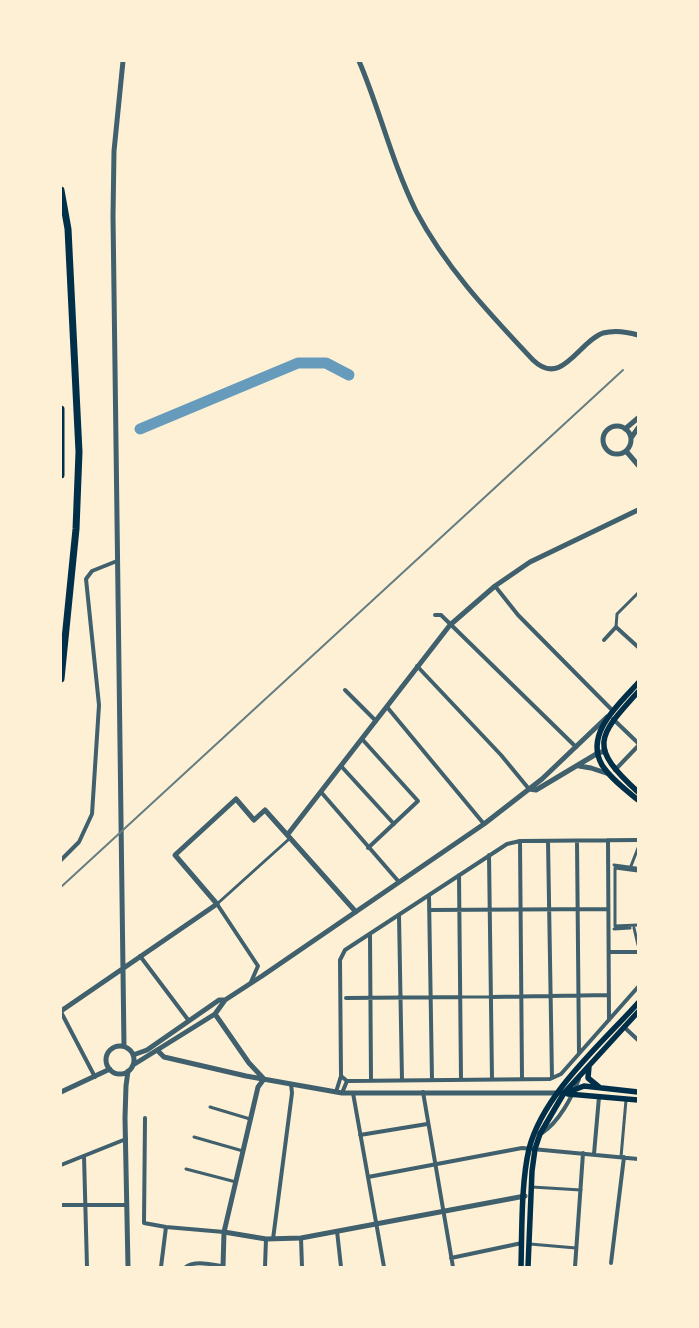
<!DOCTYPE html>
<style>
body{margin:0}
#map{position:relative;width:699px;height:1328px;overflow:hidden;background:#fdf0d5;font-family:"Noto Sans",sans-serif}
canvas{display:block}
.frame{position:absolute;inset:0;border:62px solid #fdf0d5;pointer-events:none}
</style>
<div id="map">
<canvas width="699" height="1328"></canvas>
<div class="frame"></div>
</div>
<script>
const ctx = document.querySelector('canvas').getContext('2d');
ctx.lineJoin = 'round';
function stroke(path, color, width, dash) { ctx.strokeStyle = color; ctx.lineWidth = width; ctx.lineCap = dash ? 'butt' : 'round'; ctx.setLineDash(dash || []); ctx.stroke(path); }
stroke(new Path2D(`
 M140,429l158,-66h28l23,12`), '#669bbc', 11);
stroke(new Path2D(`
 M616,627l1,-13 21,-21
 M614,865l22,3
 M631,866l7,-18
 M638,871l-23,-3v58l23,-1
 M217,904l71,-64
 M634,928l4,17
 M614,929l16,-1
 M460,997h31
 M210,1107l40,12
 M194,1137l49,14
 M621,1157l5,-57
 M186,1169l50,13
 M532,1187l49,3
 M530,1244l46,4`), '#3f606c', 3);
stroke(new Path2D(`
 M495,586l23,29 95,96
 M435,615h6l135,132
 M604,640l12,-13 22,20
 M417,666l84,89 28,34
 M345,690l31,31
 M387,707l97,117
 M613,719l25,24
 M362,739l56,62 -50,47
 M341,766l53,58
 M615,770l23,-24
 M321,792l78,90
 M608,840l1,180
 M520,841l2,238
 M548,841l4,237
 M577,841l2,212
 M489,855l3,224
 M61,860l18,-18 13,-28 7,-109 -13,-126 6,-8 25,-10
 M459,875l2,204
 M429,896l3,184
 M217,904l41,62 -7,16
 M429,910l179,-1
 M399,915l3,165
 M370,935l1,146
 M609,952h29
 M140,956l49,65
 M491,997l118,-2
 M346,998l114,-1
 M61,1012l34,65
 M624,1027l14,13
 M341,1076l6,5 203,-2 11,-5 77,-87
 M336,1092l5,-16 -1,-116 5,-10 162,-106 13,-3 118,-1
 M423,1092l30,175
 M342,1093l5,-12
 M353,1093l31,174
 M145,1118l-1,105 22,4 58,5
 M542,1133c17,-11 30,-36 37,-54
 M360,1135l67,-11
 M594,1154l5,-57
 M84,1156l3,111
 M61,1165l65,-26
 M368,1177l154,-29 116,11
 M61,1205h66
 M337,1231l4,36
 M301,1238l1,29
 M273,1239l19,-146 -1,-9
 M451,1258l71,-15
 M611,1263l13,-106
 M161,1267l5,-40
 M186,1267c10,-7 26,-2 37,-1
 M265,1267l1,-28
 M575,1267l8,-114`), '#3f606c', 4);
stroke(new Path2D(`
 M123,61l-9,90 -1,65 11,830
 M359,61c21,49 33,102 57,150 30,57 73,102 117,149 29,28 45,-18 70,-27 11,-3 25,-1 35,2
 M603 440a14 14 0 1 1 28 0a14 14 0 1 1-28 0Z
 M625,429l13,-11
 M631,438l7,-10
 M626,451l12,14
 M579,766l12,2 18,6
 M529,789l7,1 62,-37 7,-2
 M288,834l162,-209 45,-39 35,-24 108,-52
 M61,1011l156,-107 -42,-49 61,-56 18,21 11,-10 91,102
 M215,1014l34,49 15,16
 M106 1060a14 14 0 1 1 28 0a14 14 0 1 1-28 0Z
 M158,1051l6,6 82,19 96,17h219
 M133,1055l14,-5 72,-50h6l37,-24 222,-152 58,-45 65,-62
 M133,1065l82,-51 10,-14
 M128,1071l-2,15 -1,32 3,149
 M61,1092l49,-23
 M224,1232l42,7 35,-1 224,-42
 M223,1267l1,-35 34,-145 6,-8`), '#3f606c', 5);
stroke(new Path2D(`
 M638,683c-19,21 -54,51 -36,82 9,14 24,25 36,35
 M638,692c-42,46 -49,55 0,100
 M589,1066l-1,12 11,9
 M566,1093l18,-7 54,6
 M568,1094l70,6
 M521,1267c1,-36 0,-84 8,-118 14,-55 72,-105 109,-146
 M528,1267l4,-96 3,-22 5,-15 24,-41 74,-81`), '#003049', 5.5);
stroke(new Path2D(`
 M61,190l7,39 11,223 -3,77 -15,150
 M61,409v66`), '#003049', 7);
stroke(new Path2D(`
 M61,887l562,-517`), '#657d81', 2);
</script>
